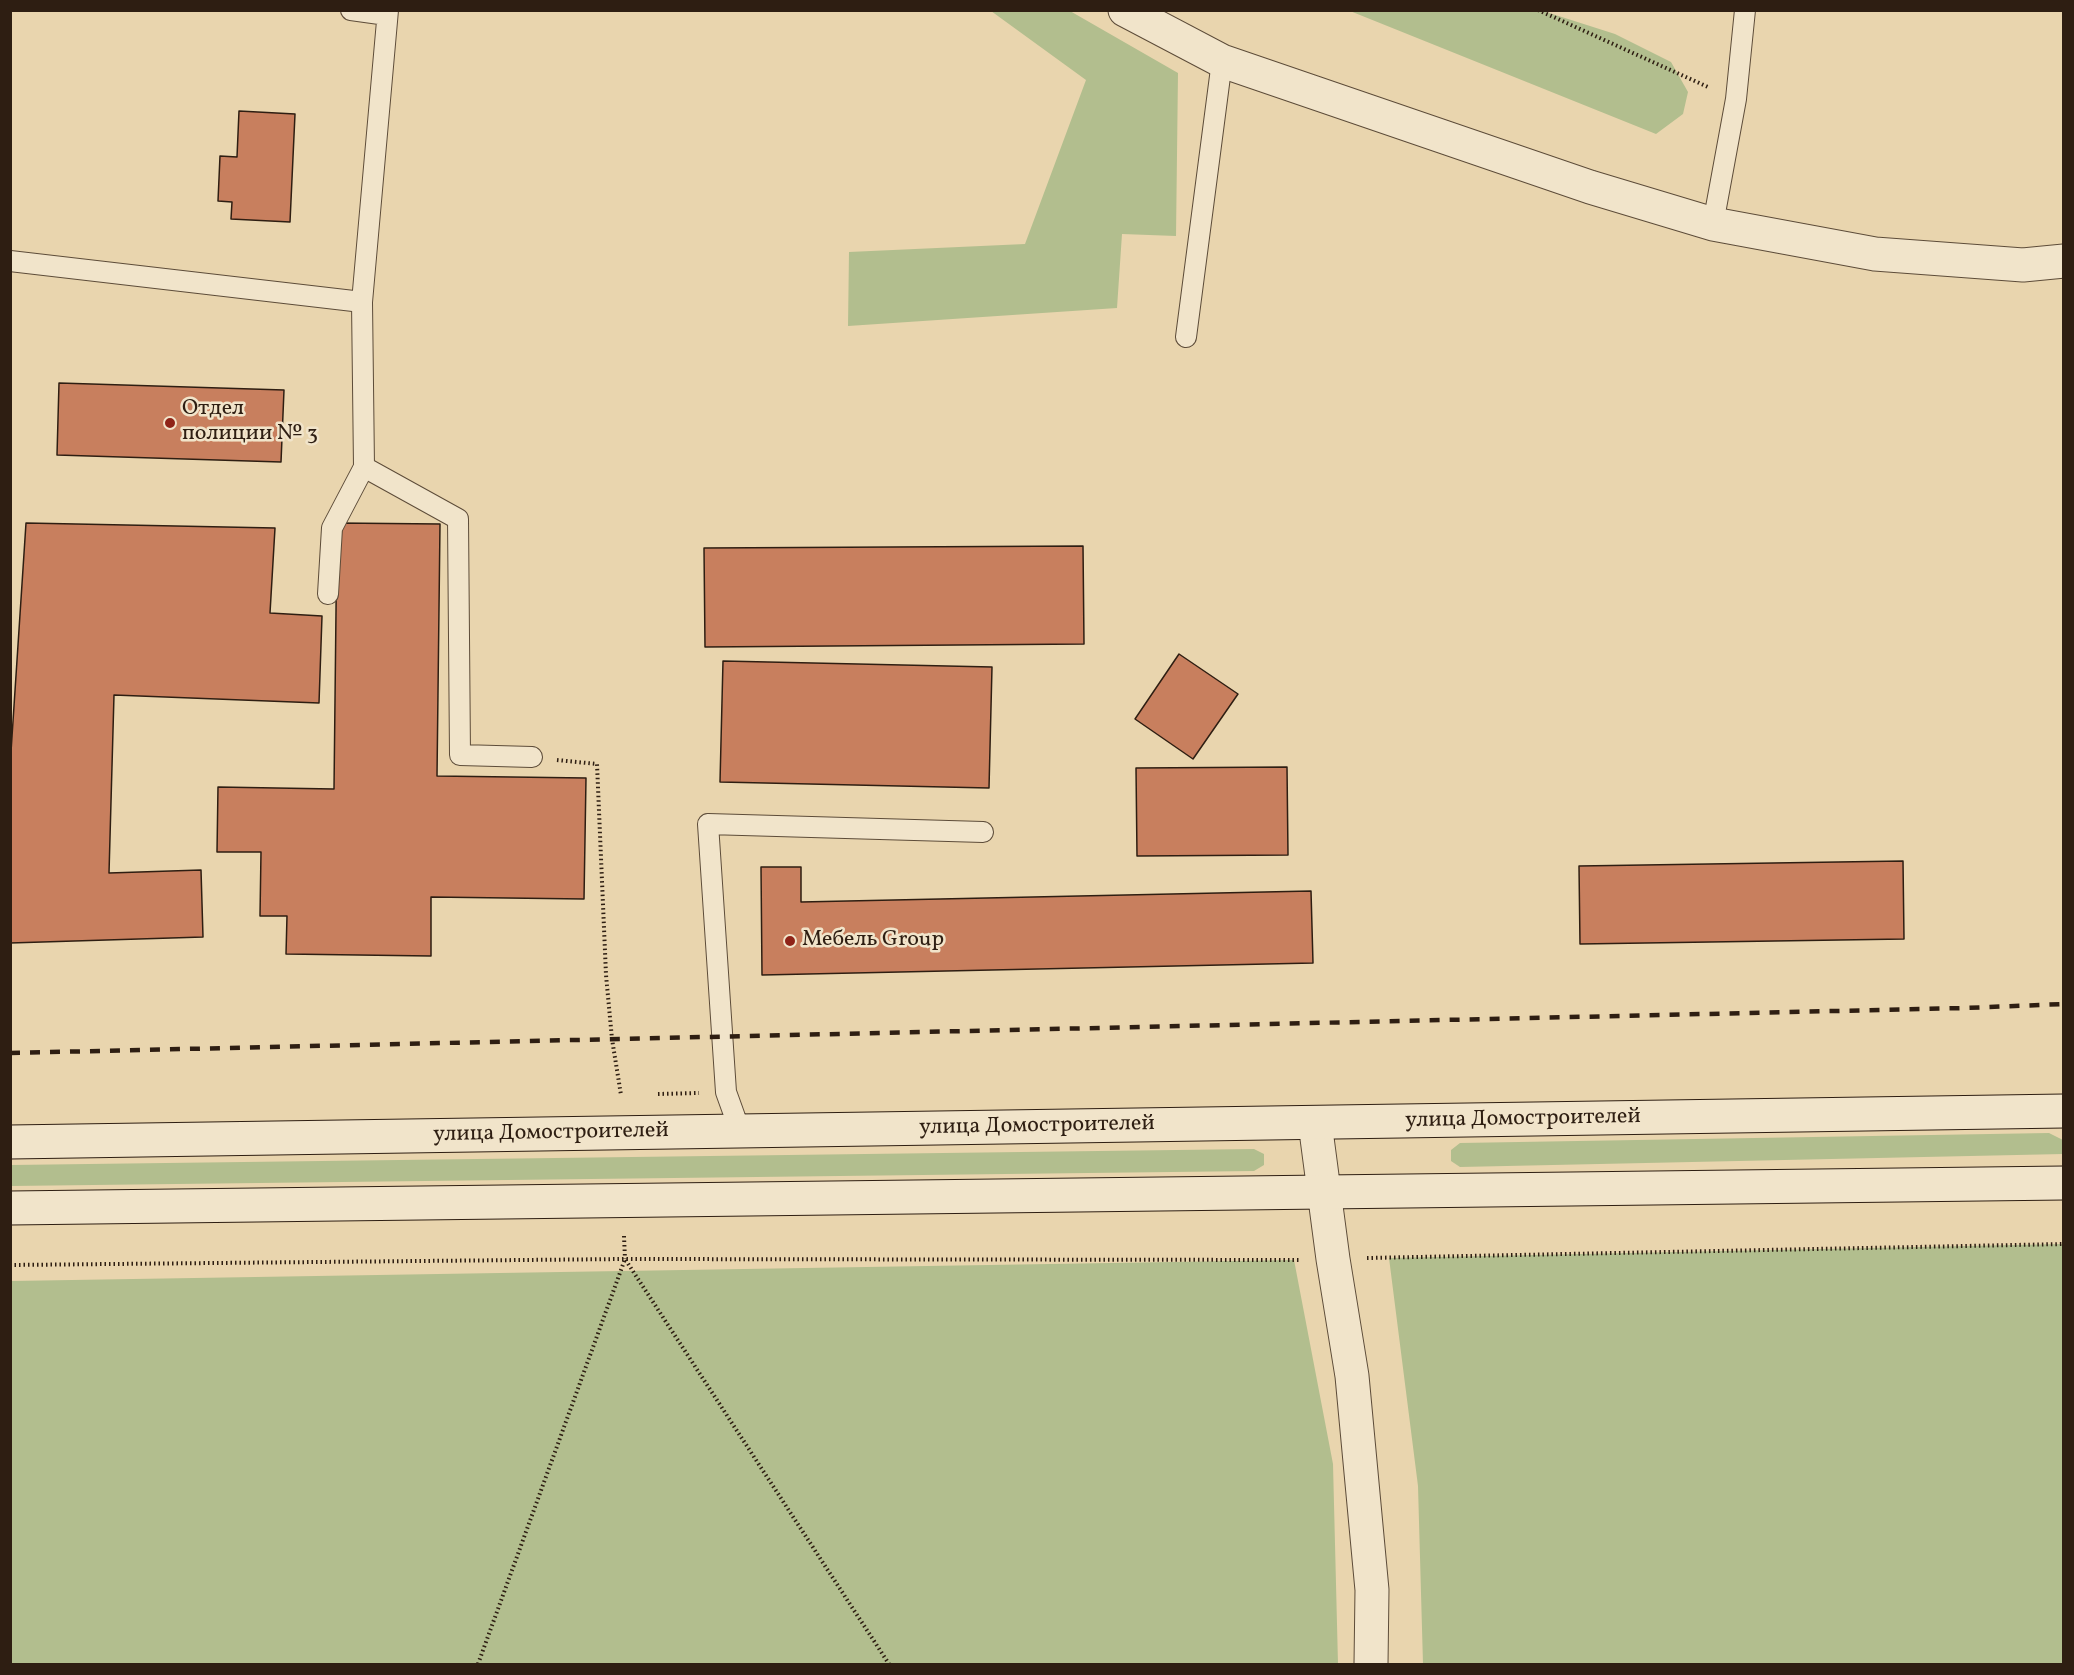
<!DOCTYPE html>
<meta charset="utf-8">
<style>
body{margin:0}
#map{position:relative;width:2074px;height:1675px;overflow:hidden;background:#e9d5ae;font-family:Vollkorn,serif}
canvas{display:block}
.frame{position:absolute;inset:0;border:12px solid #2e1e12;pointer-events:none}
</style>
<div id="map">
<canvas width="2074" height="1675"></canvas>
<div class="frame"></div>
</div>
<script>
const ctx = document.querySelector('canvas').getContext('2d');
ctx.lineJoin = 'round';
function fill(path, color) { ctx.fillStyle = color; ctx.fill(path, 'evenodd'); }
function stroke(path, color, width, dash) { ctx.strokeStyle = color; ctx.lineWidth = width; ctx.lineCap = dash ? 'butt' : 'round'; ctx.setLineDash(dash || []); ctx.stroke(path); }
function write(font, color, halo, rows, align = 'center') {
  ctx.font = font + ' Vollkorn,serif'; ctx.lineWidth = 5; ctx.setLineDash([]); ctx.textBaseline = 'middle'; ctx.strokeStyle = halo; ctx.fillStyle = color; for (const [text, x, y, turn = 0] of rows) {
    ctx.save(); ctx.translate(x, y); ctx.rotate((+turn || 0) * Math.PI / 180); ctx.textAlign = isNaN(turn) ? turn : align; if (halo) ctx.strokeText(text, 0, 0); ctx.fillText(text, 0, 0); ctx.restore();
  }
}
fill(new Path2D(`
 M991,11h79l108,62 -2,163 -54,-2 -5,74 -269,18 1,-74 176,-8 61,-164z
 M1350,11h193l72,23 56,28 17,30 -5,22 -27,20z
 M2049,1133l14,7v14l-603,13 -9,-6v-11l9,-7z
 M1254,1149l10,5v11l-10,6 -1244,15 1,-21z
 M2063,1244v420h-640l-5,-178 -29,-228z
 M1294,1260l39,204 5,200h-1327v-383z`), '#b2be8e');
const building = new Path2D(`
 M239,111l56,3 -5,108 -59,-3 1,-17 -14,-1 2,-45 17,1z
 M59,383l225,7 -3,72 -224,-7z
 M26,523l249,5 -5,85 52,3 -3,87 -205,-8 -5,178 92,-3 2,67 -193,6v-176z
 M337,523l103,1 -3,252 149,2 -2,121 -153,-2v59l-145,-2 1,-38h-27l1,-64h-44l1,-65 116,2z
 M1083,546l1,98 -379,3 -1,-99z
 M1179,654l59,40 -45,65 -58,-40z
 M723,661l269,6 -3,121 -269,-6z
 M1287,767l1,88 -151,1 -1,-88z
 M1903,861l1,78 -324,5 -1,-78z
 M761,867h40v35l510,-11 2,72 -551,12z`);
fill(building, '#c87f5e');
stroke(building, '#2e1e12', 1.5);
const service = new Path2D(`
 M351,10l36,5
 M1713,224l23,-125 9,-89
 M10,261l352,41
 M1186,337l36,-276
 M364,467l94,52 2,236 72,2
 M328,594l4,-66 32,-61 -2,-165 26,-292
 M740,1131l-14,-39 -18,-268 275,8`);
const minor = new Path2D(`
 M1125,10l97,51 368,126 123,37 162,30 148,11 41,-4
 M1315,1123l18,136 19,117 20,214 -1,74`);
const secondary = new Path2D(`
 M10,1142l2054,-31
 M10,1208l2054,-25`);
stroke(service, '#5d4c39', 22);
stroke(minor, '#5d4c39', 35);
stroke(secondary, '#2e1e12', 35);
stroke(new Path2D(`
 M1538,10l170,77
 M557,760l40,4 9,211 6,64 9,56
 M658,1094l41,-1
 M624,1236l1,23
 M1367,1258l697,-14
 M10,1265l615,-6 675,1
 M478,1664l147,-405 264,405`), '#2e1e12', 4, [1.5, 3]);
stroke(service, '#f1e4ca', 20);
stroke(minor, '#f1e4ca', 33);
stroke(secondary, '#f1e4ca', 33);
stroke(new Path2D(`
 M10,1053l1955,-45 99,-4`), '#2e1e12', 4.5, [10, 10]);
for (const [x, y, r, color] of [
 [170,423,6,"#8f2418"],
 [790,941,6,"#8f2418"]
]) { const dot = new Path2D(); dot.arc(x, y, r, 0, 2 * Math.PI); ctx.fillStyle = color; ctx.fill(dot); stroke(dot, '#f1e4ca', 2); }
write('22px', '#2e1e12', '#f1e4ca', [
 ["Отдел",182,410],
 ["полиции № 3",182,435],
 ["Мебель Group",802,941]
], 'left');
write('22px', '#2e1e12', '#f1e4ca', [
 ["улица Домостроителей",1523,1120,-1],
 ["улица Домостроителей",1037,1127,-1],
 ["улица Домостроителей",551,1134,-1]
]);
</script>
